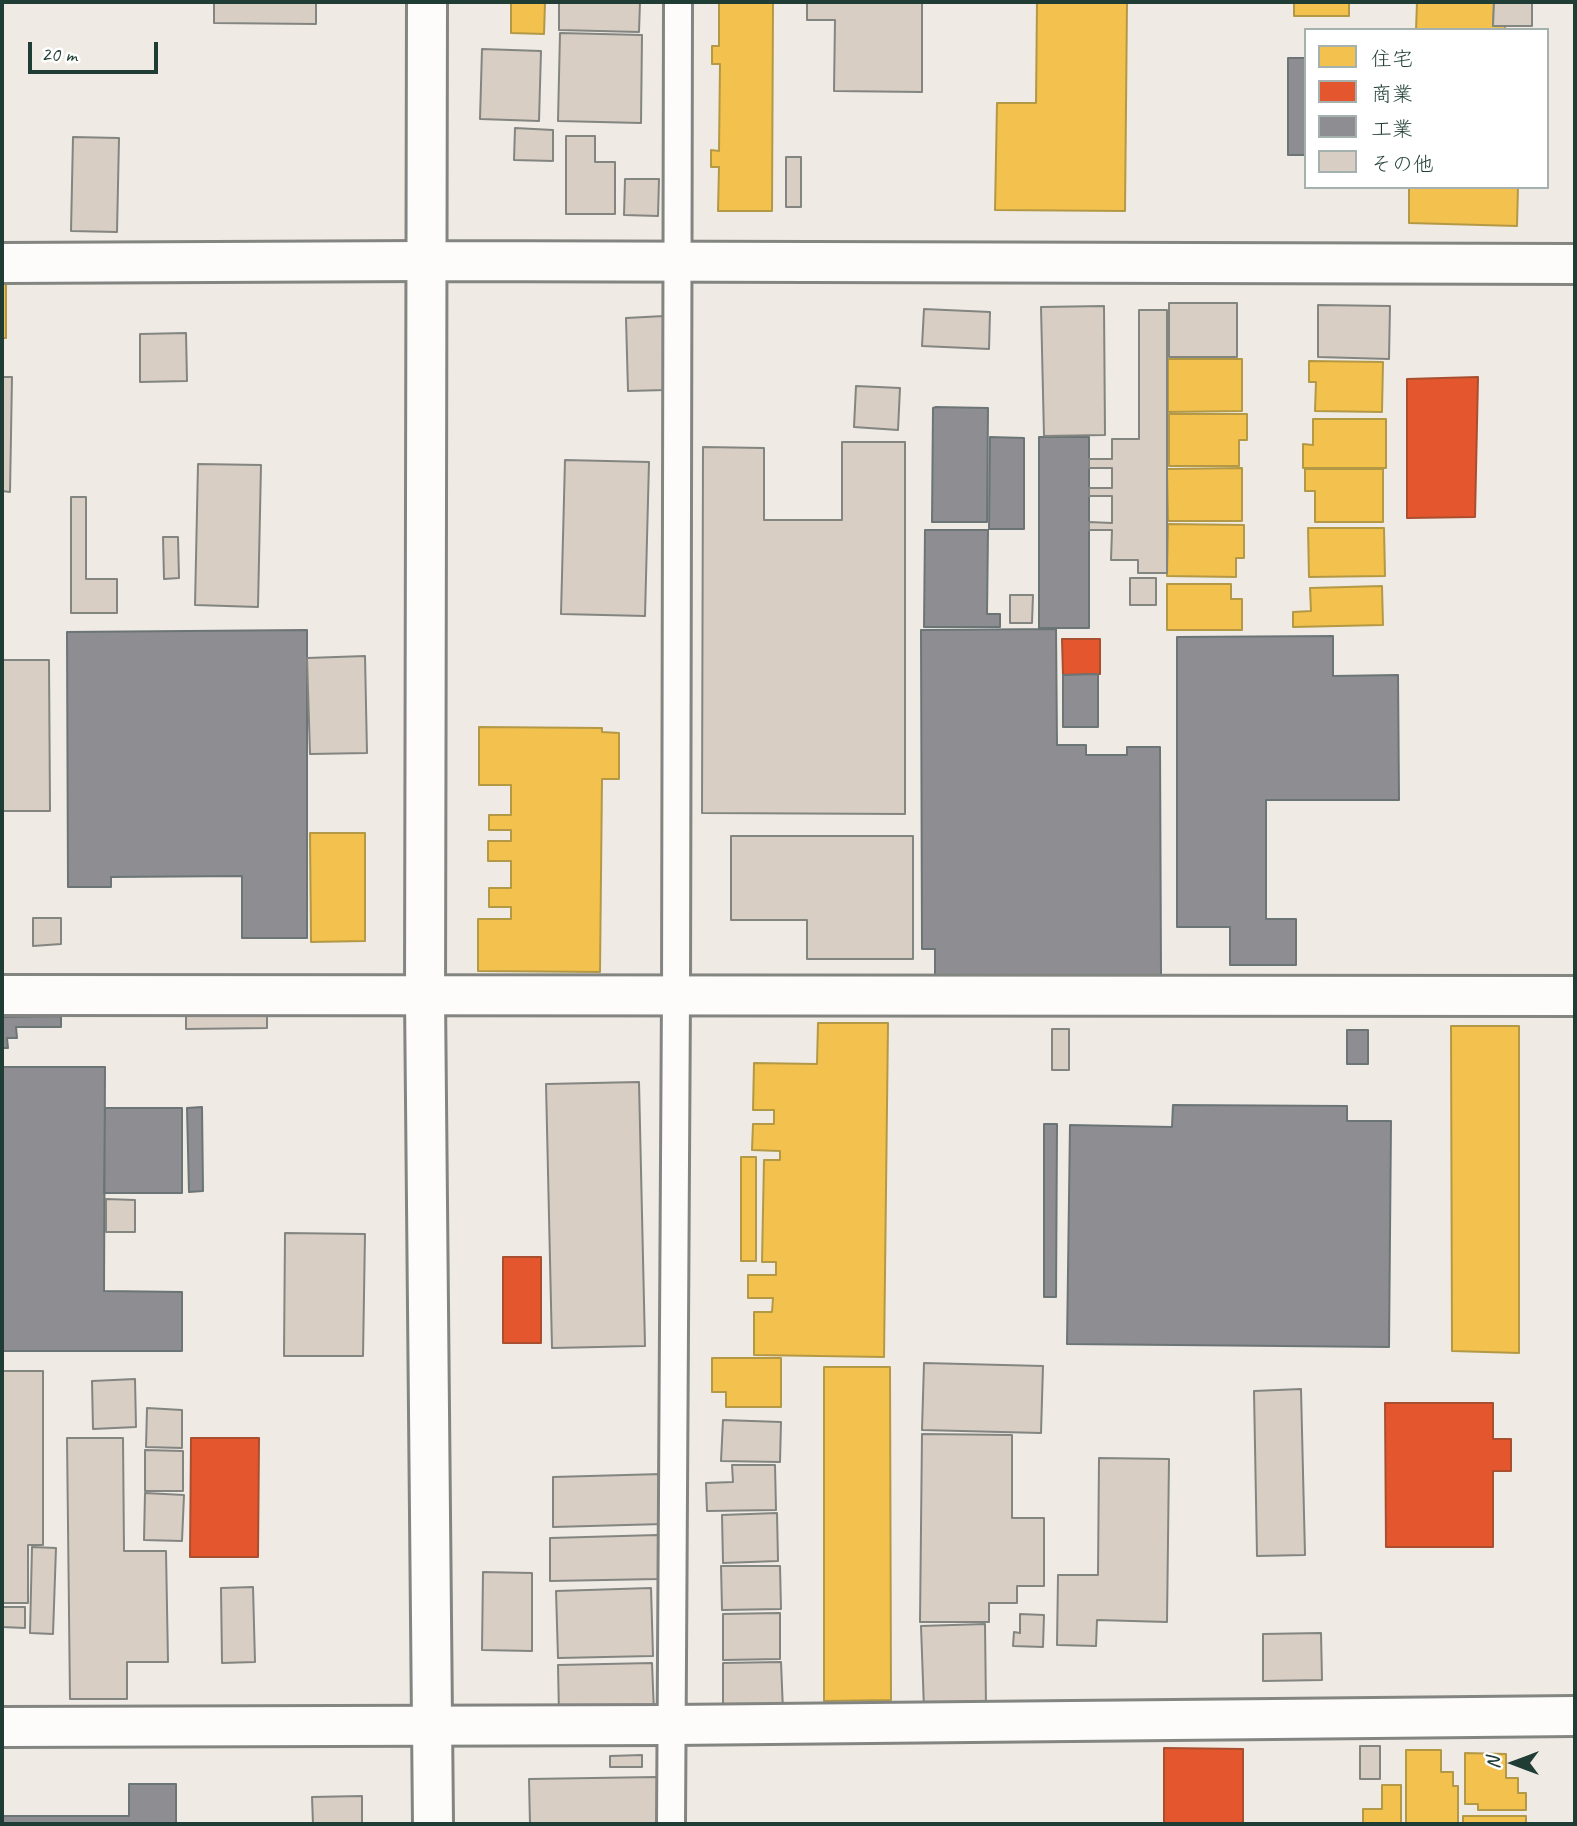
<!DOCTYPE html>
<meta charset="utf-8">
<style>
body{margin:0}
#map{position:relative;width:1577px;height:1826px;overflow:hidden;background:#f0eae4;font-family:Caveat,"Klee One",sans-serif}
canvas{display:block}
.frame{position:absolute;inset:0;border:4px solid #1f3d34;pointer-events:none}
.legend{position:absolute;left:1304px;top:28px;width:245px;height:161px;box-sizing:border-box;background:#fff;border:2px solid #a5b1ae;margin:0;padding:9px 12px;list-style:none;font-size:21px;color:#1f3d34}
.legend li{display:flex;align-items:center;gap:14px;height:35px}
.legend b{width:35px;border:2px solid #a5b1ae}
.north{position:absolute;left:1479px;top:1728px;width:70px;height:70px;-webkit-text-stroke:5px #fff;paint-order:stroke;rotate:270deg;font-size:19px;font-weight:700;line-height:28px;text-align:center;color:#1f3d34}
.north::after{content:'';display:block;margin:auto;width:24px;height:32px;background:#1f3d34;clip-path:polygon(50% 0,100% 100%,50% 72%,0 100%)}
.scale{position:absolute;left:28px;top:42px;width:130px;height:32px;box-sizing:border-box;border:4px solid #1f3d34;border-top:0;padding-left:9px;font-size:21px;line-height:24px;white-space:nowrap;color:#1f3d34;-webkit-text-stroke:5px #fff;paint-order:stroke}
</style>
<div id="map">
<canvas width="1577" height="1826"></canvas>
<div class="frame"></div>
<ul class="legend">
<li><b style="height:19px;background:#f2c14e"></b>住宅</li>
<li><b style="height:19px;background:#e4572e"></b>商業</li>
<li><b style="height:19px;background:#8d8d92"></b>工業</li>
<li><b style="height:19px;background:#d9cec4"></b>その他</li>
</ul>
<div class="north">N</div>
<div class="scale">20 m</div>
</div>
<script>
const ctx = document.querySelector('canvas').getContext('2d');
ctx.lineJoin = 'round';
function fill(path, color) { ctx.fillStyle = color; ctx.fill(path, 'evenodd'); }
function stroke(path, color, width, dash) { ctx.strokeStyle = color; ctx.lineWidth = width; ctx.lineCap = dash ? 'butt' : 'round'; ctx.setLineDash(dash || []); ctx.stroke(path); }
const homes = new Path2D(`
 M511,2l34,1 -1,31 -33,-1z
 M719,2h54l-1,209h-54l1,-44h-8v-17l8,1 1,-87h-8v-18h7z
 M1037,2h90l-2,209 -130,-1 2,-107h39z
 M1294,2h55v14h-55z
 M1417,2h77l-1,24h12v4h-89z
 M1409,187h109l-1,39 -108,-3z
 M2,284h4v54h-4z
 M1168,359h74v52l-74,1z
 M1309,361l74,1 -1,50 -67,-1 1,-29h-7z
 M1169,414h78v26h-8v26h-70z
 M1313,419h73v49h-83v-24l10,1z
 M1242,468v53h-74l-1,-52z
 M1305,469h78v53h-68v-31h-10z
 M1168,524l76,1v33h-8v19l-69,-1z
 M1308,528h76l1,48 -76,1z
 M1167,584h64v15h11v31h-75z
 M1382,586l1,39 -90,2v-15l18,-1 -1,-23z
 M479,727l123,1v4l17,1v46h-17l-2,193 -122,-1v-52h33v-12h-22v-19h22v-27h-23v-20h23v-11h-22v-15h22v-30h-32z
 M310,833h55v108l-54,1z
 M818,1023h70l-4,334 -130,-2v-43h18l1,-14h-25v-23h28v-13h-14l2,-102h16v-9l-28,-1 1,-26h21v-14h-21l1,-47 63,1z
 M1451,1026h68v327l-67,-2z
 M741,1157h15v104h-15z
 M712,1358h69v49h-55v-15h-14z
 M824,1367h66l1,333 -67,1z
 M1406,1750h35v22h12v14h5v38h-52z
 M1465,1753l41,1v24h12v15h8v17h-48v-6h-13z
 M1382,1785h19v39h-38v-15h19z
 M1463,1816h63v8h-63z`);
fill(homes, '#f2c14e');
stroke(homes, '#b39946', 2);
const shops = new Path2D(`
 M1478,377l-3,140 -68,1v-139z
 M1062,639h38v35l-37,1z
 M503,1257h38v86h-38z
 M1385,1403h108v36h18v32h-18v76h-107z
 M191,1438h68l-1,119h-68z
 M1164,1748l79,1v75h-79z`);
fill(shops, '#e4572e');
stroke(shops, '#a94f30', 2);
const industry = new Path2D(`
 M1288,58h18v106l-1,-9h-17z
 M936,407l52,1 -1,114h-55l1,-114z
 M990,437l34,1v91h-35z
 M1039,437h50v191h-50z
 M925,530h63l-1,84h13v13h-76z
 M1056,629l1,116h29v10h41v-8h33l1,229 -226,1v-28h-13l-1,-319z
 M307,630v308h-65v-62l-131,1v10h-43l-1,-255z
 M1333,636v40l65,-1 1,125h-133v119h30v46h-66v-38h-53v-290z
 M1098,674v53h-35v-52z
 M61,1016v11h-45l1,11h-10l1,10h-6v-31z
 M1347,1030h21v34h-21z
 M2,1067h103l-1,224 78,1v59h-180z
 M1173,1105l174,1v15h44l-2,226 -322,-3 3,-219 102,2z
 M202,1107l1,84 -14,1 -2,-84z
 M105,1108h77v85h-78z
 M1044,1124h13l-1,173h-12z
 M129,1784h47v40h-174v-8h127z`);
fill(industry, '#8d8d92');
stroke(industry, '#6c7576', 2);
const building = new Path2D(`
 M214,2h102v22l-102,-1z
 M559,2h81l-1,30 -80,-2z
 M807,2h115v90l-88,-1 1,-71h-28z
 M1494,2h38v24h-39z
 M560,33l82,2 -1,88 -83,-2z
 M482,49l59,2 -2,70 -59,-2z
 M515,128l38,2v31l-39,-1z
 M566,136h29v26h20v52h-49z
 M73,137l46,1 -2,94 -46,-1z
 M786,157h15v50h-15z
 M625,179h34l-1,37 -34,-1z
 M1169,303h68v54h-68z
 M1318,305l72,1 -1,53 -71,-2z
 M1104,306l1,129 -61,1 -3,-129z
 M924,309l66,3 -1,37 -67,-3z
 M1139,310h28v263h-29v-13h-27l1,-30h-23v-8l23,1v-27h-23v-8h23v-20h-23v-9h23v-20h27z
 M664,316l2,74 -38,1 -2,-73z
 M186,333l1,48 -47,1v-48z
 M2,377h10l-2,115 -8,-1z
 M856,386l44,2 -2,42 -44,-3z
 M842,442h63v372l-203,-1 1,-366 61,1v72h78z
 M565,460l84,2 -4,154 -84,-2z
 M198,464l63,1 -3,142 -63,-2z
 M71,497h15v82h31v34h-46z
 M163,537h15l1,41 -15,1z
 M1130,578h26v27h-26z
 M1010,595h23l-1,28h-22z
 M365,656l2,97 -57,1 -3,-96z
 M2,660h47l1,151h-48z
 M731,836h182v123h-106v-39h-76z
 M33,918h28v26l-28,2z
 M267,1013v15l-81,1v-15z
 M1052,1029h17v41h-17z
 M639,1082l6,264 -93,2 -6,-264z
 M106,1199l29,1v32h-29z
 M285,1233l80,1 -2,122h-79z
 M924,1363l119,3 -2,67 -119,-3z
 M2,1371h41v174h-15v58h-26z
 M135,1379l1,48 -43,2 -1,-48z
 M1301,1389l4,166 -48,1 -3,-165z
 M147,1408l35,2v38l-36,-1z
 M723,1420l58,2 -1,40 -59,-1z
 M922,1434l90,1v83h32v68h-27v17h-28v19h-69z
 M67,1438h56l1,113h42l2,111h-41v37h-57z
 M145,1450l38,1v40h-38z
 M1099,1458l70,1 -2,163 -70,-2 -1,26 -39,-1 1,-70h40z
 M732,1465h43l1,45 -69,1 -1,-28 27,-1z
 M662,1474l1,50 -110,3v-50z
 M145,1493l39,2 -2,46 -38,-1z
 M777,1513l1,48 -55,2 -1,-48z
 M658,1535l1,44 -109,2v-43z
 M32,1547l24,1 -3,86 -23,-1z
 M721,1566h59l1,43 -59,1z
 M483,1572l49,1v78l-50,-1z
 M253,1587l2,75 -33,1 -1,-75z
 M651,1588l2,68 -95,2 -2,-67z
 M2,1607h23v21l-23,-1z
 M780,1613v46l-57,1v-46z
 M1020,1614l24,1 -1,32 -30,-1 1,-14 6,1z
 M985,1624l1,84 -62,1 -3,-83z
 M1321,1633l1,47 -59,1v-47z
 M781,1662l2,49 -60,1v-49z
 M652,1663l2,50 -95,2 -1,-50z
 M1360,1746h20v33h-20z
 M642,1755v12h-32v-11z
 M657,1777l1,47h-128l-1,-45z
 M362,1796v28h-49l-1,-27z`);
fill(building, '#d9cec4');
stroke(building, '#838581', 2);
const service = new Path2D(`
 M671,1824l5,-829 2,-993`);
const minor = new Path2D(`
 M2,263l425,-2
 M2,995l1573,1
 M2,1727l668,-2 905,-9`);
const tertiary = new Path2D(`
 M427,2l-2,995 8,827
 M427,261l1148,3`);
stroke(service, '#838581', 32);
stroke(minor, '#838581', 44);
stroke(tertiary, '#838581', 44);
stroke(service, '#fdfcfb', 26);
stroke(minor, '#fdfcfb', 38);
stroke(tertiary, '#fdfcfb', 38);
</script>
